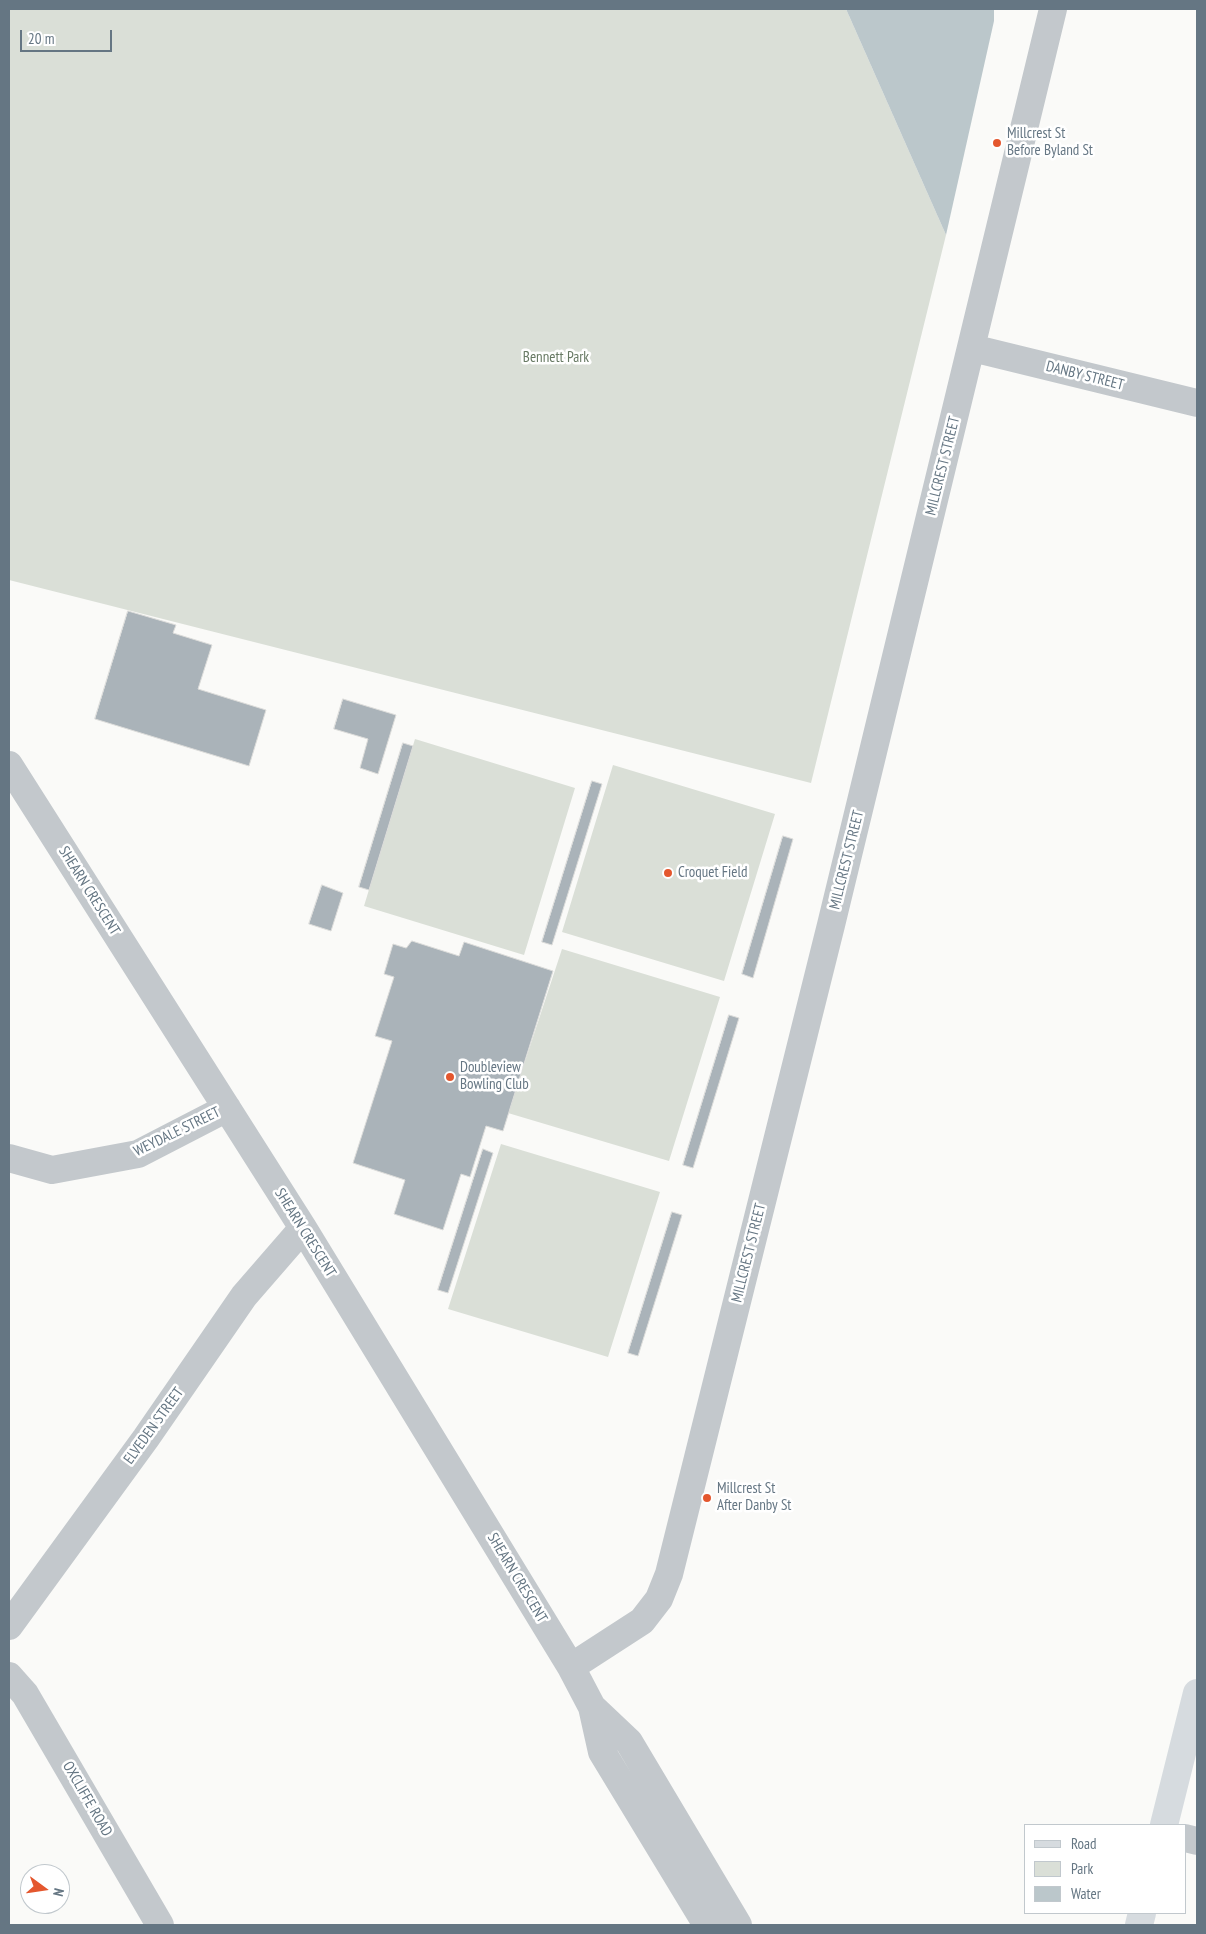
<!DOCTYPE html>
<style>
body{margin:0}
#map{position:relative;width:1206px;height:1934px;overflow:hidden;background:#fafaf8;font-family:"PT Sans Narrow",sans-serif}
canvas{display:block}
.frame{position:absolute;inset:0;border:10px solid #657683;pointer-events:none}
.legend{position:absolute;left:1024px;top:1824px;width:162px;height:90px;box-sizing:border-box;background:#fff;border:1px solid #c1c8cd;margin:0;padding:6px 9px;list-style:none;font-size:15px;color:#657683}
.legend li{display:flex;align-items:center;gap:10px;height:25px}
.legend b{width:25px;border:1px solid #c1c8cd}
.north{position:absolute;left:20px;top:1864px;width:50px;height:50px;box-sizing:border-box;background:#fff;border:1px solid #c1c8cd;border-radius:50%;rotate:104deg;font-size:14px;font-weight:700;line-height:20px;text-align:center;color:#657683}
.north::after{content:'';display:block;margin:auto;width:18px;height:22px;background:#e4572e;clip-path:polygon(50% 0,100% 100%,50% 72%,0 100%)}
.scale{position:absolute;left:20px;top:30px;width:92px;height:22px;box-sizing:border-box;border:2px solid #657683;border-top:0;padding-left:6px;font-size:15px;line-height:18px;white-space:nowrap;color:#657683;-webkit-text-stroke:4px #fff;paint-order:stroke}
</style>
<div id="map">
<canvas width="1206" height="1934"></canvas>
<div class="frame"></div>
<ul class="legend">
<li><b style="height:6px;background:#d6dbdf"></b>Road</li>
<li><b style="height:14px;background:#dadfd7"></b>Park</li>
<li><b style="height:14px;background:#bbc7cb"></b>Water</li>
</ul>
<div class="north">N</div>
<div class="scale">20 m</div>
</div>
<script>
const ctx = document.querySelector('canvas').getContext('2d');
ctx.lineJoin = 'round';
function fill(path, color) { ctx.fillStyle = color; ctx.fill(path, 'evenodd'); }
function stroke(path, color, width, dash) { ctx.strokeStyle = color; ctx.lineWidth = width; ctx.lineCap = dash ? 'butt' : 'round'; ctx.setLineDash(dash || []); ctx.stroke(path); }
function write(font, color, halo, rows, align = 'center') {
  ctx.font = font + ' "PT Sans Narrow",sans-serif'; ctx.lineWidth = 5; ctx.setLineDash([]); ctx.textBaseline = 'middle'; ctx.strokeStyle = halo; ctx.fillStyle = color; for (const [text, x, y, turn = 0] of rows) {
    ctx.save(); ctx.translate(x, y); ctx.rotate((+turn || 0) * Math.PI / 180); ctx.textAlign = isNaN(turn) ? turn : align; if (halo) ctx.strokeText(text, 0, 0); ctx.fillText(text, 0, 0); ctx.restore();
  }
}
fill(new Path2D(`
 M9,9h837l100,226 -135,548 -802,-203z
 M415,739l160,49 -51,167 -160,-49z
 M613,765l162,49 -51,167 -162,-49z
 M562,949l158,48 -51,164 -161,-48z
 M501,1144l159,48 -52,165 -160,-48z`), '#dadfd7');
fill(new Path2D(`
 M846,9h148v12l-48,214z`), '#bbc7cb');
const building = new Path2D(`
 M128,611l48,14 -3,8 39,12 -14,44 68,21 -17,56 -154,-47z
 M343,699l53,16 -18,59 -18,-6 8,-29 -34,-10z
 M403,743l10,3 -44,144 -10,-3z
 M592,781l10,3 -50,161 -10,-3z
 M783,836l10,3 -40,139 -11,-4z
 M322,885l21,8 -12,38 -22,-7z
 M412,941l47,15 5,-14 89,29 -50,160 -17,-5 -16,51 -9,-3 -18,56 -49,-16 11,-34 -52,-17 39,-122 -17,-5 19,-59 -10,-3 9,-30 13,4z
 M729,1015l10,3 -46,150 -10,-3z
 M483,1149l10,4 -45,140 -10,-3z
 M672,1212l10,3 -44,141 -10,-3z`);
fill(building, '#aab3b9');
stroke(building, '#dcdcda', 1);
stroke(new Path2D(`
 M972,348l225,55
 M9,765l294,463 268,439 21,40 10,45 105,173
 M9,1158l43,12 86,-16 89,-46
 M9,1626l137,-188 98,-142 59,-68
 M571,1667l71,-46 17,-22 10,-25 162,-649 222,-916
 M9,1676l16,18 135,231
 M592,1707l37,35 109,183
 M1185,1838l12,3`), '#c3c8cc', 28);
stroke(new Path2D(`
 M1164,1825l33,-132
 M1139,1925l3,-12`), '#d6dbdf', 28);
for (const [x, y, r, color] of [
 [997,143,5,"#e4572e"],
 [668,873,5,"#e4572e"],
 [450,1077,5,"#e4572e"],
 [707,1498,5,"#e4572e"]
]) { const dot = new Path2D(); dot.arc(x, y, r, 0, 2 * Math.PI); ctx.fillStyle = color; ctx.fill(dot); stroke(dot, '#fff', 2); }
write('15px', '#657683', '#fff', [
 ["Millcrest St",1007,134],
 ["Before Byland St",1007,151],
 ["Croquet Field",678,873],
 ["Doubleview",460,1068],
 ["Bowling Club",460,1085],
 ["Millcrest St",717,1489],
 ["After Danby St",717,1506]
], 'left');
write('15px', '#687a64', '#fff', [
 ["Bennett Park",556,358]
]);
write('15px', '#657683', '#fff', [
 ["DANBY STREET",1085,376,14],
 ["MILLCREST STREET",943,466,-76],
 ["MILLCREST STREET",847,860,-76],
 ["SHEARN CRESCENT",89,891,58],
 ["WEYDALE STREET",177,1132,-26],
 ["SHEARN CRESCENT",305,1233,58],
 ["MILLCREST STREET",749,1253,-76],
 ["ELVEDEN STREET",154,1426,-54],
 ["SHEARN CRESCENT",517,1578,59],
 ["OXCLIFFE ROAD",87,1799,60]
]);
</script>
